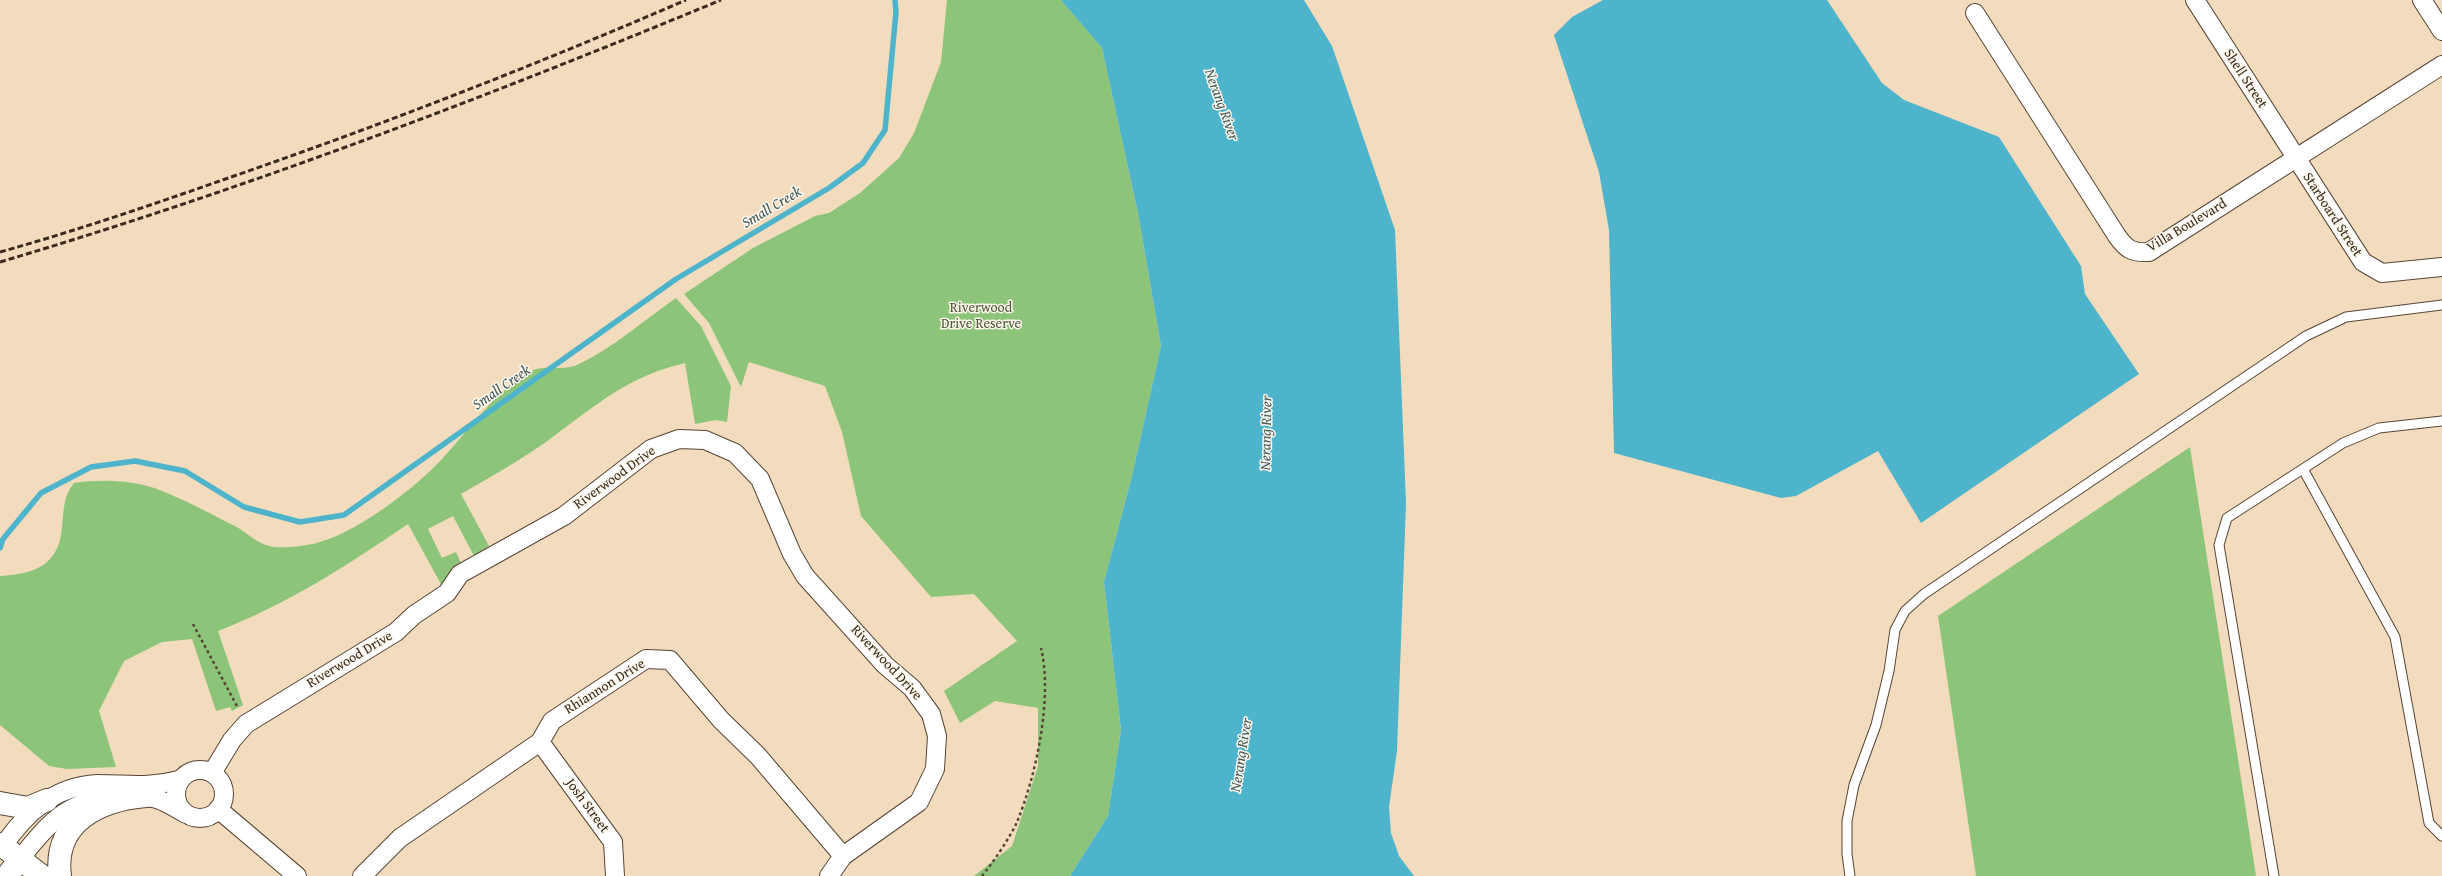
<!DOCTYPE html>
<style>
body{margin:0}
canvas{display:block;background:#f3dcbd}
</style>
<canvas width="2442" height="876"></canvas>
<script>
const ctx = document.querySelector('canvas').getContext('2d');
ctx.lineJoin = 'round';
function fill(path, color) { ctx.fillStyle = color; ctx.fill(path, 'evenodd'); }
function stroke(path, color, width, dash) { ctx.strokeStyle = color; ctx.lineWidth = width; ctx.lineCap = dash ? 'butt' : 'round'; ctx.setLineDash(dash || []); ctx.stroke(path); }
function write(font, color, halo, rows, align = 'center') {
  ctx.font = font + ' "Gentium Book Plus",serif'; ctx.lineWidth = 3; ctx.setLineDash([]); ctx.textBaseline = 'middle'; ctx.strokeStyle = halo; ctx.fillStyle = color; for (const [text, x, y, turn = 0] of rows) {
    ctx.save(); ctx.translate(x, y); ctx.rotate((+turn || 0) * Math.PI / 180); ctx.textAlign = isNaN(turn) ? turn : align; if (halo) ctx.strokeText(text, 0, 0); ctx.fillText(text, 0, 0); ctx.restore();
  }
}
fill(new Path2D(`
 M947,0h114l41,48 36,165 23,133 -29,130 -28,106 17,148 -13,86 -38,60h-96l38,-30 26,-80v-58l-43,-7 -35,22 -16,-32 73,-50 -43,-47 -43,3 -70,-81 -19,-84 -17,-46 -76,-24 -8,25 -32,-64 -25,-29 69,-46 62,-32 14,-3 31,-20 39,-35 15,-25 27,-71z
 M676,298l25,28 30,60 -4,36 -11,-2 -21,4 -10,-61c-57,13 -90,43 -135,76 -28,20 -59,38 -89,55l28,52 -15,10 -21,-40 -25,13 14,29 14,-6 5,11 -5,2 -14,21 -34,-62c-60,41 -122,81 -190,107l25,74 -11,6 -2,-4 -14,4 -24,-72 -30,3 -38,19 -25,50 17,56 -49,2 -18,-3 -49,-41v-149c34,-2 59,-10 62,-49 2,-17 1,-31 12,-44 24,-4 54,-3 77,4 25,8 60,27 84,39 13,7 24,20 40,21 14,1 32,-1 45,-5 39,-11 95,-54 122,-83 28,-30 51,-66 87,-87 16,-9 32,0 48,-7 36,-17 66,-44 99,-67z
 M2190,447l66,429h-280l-38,-260z`), '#8cc579');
fill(new Path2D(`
 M1061,0h243l28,46 63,184 11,273 -9,248 -8,56 2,26 8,23 15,20h-344l38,-60 13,-86 -17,-148 28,-106 29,-130 -23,-133 -36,-165z
 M1603,0h224l55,83 22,17 95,37 82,129 4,28 54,80 -218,149 -43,-72 -82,45 -15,2 -167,-45 -5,-223 -10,-58 -45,-137 18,-18z`), '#4db4cb');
stroke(new Path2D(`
 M0,548l3,-9 38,-46 50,-26 44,-6 50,10 59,36 56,15 44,-7 332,-236 153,-91 34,-25 22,-33 11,-118 -1,-12`), '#4db4cb', 5.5);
const lane = new Path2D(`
 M2303,469l92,168 34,186 13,13
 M1850,876l-3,-22v-33l7,-36 22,-60 13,-54 6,-41 10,-19 19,-17 382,-258 40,-19 96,-12
 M2274,876l-55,-331 8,-27 116,-75 36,-15 63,-7`);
const street = new Path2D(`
 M2195,0l168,262 19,11 60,-6
 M2422,0l20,31
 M1975,13l142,223c9,13 15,17 32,16l293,-187
 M540,742l73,100 2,34
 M176 794a24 24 0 1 1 48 0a24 24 0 1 1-48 0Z
 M212,773l20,-33 14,-16 150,-92 18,-17 33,-22 13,-19 104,-58 87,-67 28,-10 26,1 30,13 25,26 32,75 13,22 80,89 27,23 19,26 6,22 -2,33 -16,33 -76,54 -14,20
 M218,809l79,67
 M3,846c22,-32 51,-60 94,-62 30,0 52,4 82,-4
 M20,859c31,-39 50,-61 103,-62 33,-1 35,0 63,17
 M362,876l38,-38 140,-96 12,-21 94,-62 24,1 51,60 37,36 85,100`);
const primary = new Path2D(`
 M0,803l28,5 19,-8
 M0,844l42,32
 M7,876l13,-17
 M60,876c-7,-54 39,-76 86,-80`);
stroke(lane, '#574536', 11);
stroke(street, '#574536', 20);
stroke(primary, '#574536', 24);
stroke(new Path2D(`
 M193,624l45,84
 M982,876c10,-12 29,-40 35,-54 19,-46 36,-124 24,-174`), '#574536', 2.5, [3, 3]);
stroke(lane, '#fff', 9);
stroke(street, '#fff', 18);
stroke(primary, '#fff', 22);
stroke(new Path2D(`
 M0,252c79,-22 157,-49 234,-76 153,-53 304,-112 452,-176
 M0,262c246,-73 484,-164 721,-262`), '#3b2a1e', 3, [6, 3]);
write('14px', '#3b2a1e', '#fbf7ec', [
 ["Shell Street",2245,79,57],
 ["Starboard Street",2332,215,57],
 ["Villa Boulevard",2187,226,-31],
 ["Riverwood Drive",615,478,-36],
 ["Riverwood Drive",350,660,-31],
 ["Riverwood Drive",886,663,47],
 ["Rhiannon Drive",605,687,-32],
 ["Josh Street",587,806,54]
]);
write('14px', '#535839', '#fbf7ec', [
 ["Riverwood",981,308],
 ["Drive Reserve",981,324]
]);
write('italic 15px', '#415a5b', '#fbf7ec', [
 ["Nerang River",1221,105,70],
 ["Small Creek",772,208,-31],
 ["Small Creek",502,388,-35],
 ["Nerang River",1267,433,-89],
 ["Nerang River",1242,755,-81]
]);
</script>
